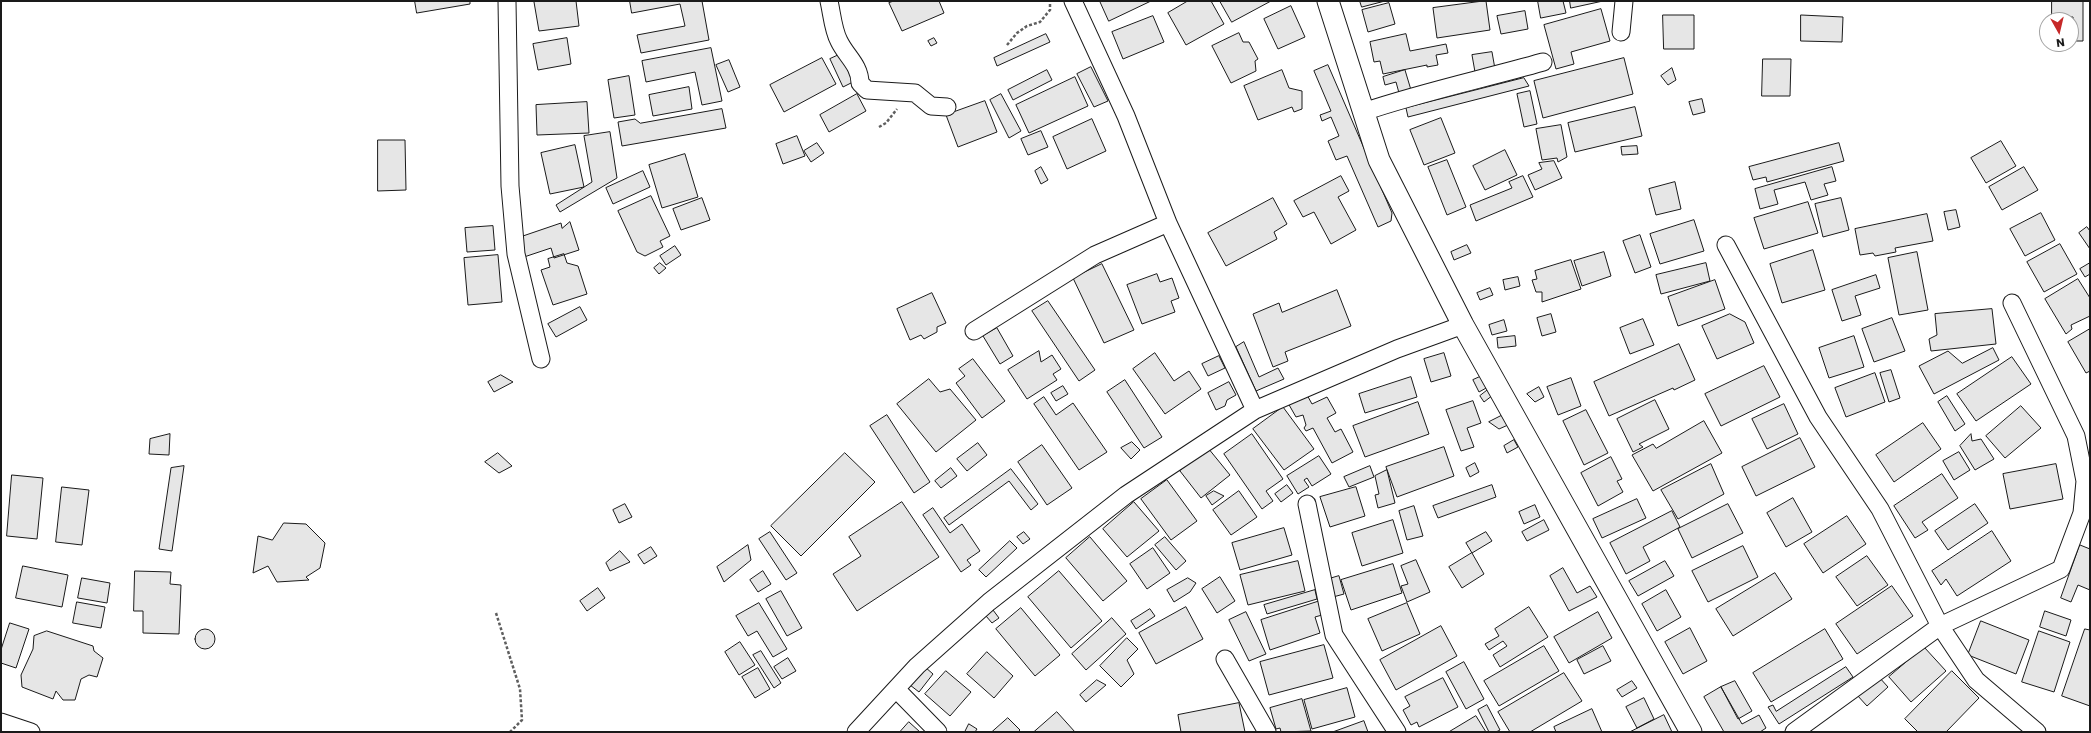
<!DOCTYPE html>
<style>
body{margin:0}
#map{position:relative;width:2091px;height:733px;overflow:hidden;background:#fff;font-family:Poppins,sans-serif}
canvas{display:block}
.frame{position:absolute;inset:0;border:2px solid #1a1a1a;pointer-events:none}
.north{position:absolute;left:2039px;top:12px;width:40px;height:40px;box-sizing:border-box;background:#fff;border:1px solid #a3a3a3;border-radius:50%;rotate:172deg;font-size:11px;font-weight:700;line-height:16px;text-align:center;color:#1a1a1a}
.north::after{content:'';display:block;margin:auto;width:14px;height:18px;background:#c62828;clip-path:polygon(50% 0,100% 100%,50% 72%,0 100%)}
</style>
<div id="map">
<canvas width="2091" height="733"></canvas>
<div class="frame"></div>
<div class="north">N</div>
</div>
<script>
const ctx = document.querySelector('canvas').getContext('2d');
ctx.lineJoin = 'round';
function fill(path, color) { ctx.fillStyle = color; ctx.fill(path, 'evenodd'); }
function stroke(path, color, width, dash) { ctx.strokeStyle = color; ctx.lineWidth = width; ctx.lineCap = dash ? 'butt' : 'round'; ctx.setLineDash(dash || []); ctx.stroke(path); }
const building = new Path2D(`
 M415,1h55v3l-53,9z
 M542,1h34l3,25 -40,5 -5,-29z
 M630,1h72l7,39 -68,13 -4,-18 48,-9 -5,-22 -48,9z
 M894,1h45l5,12 -42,18 -13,-28z
 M1100,1h51l-42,20z
 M1188,1h23l13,23 -38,21 -18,-32z
 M1220,1h51l-39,21z
 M1360,1h25l-23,6z
 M1486,1l4,29 -53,8 -4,-30z
 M1538,1h25l3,12 -25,5z
 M1570,1h33l-32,7z
 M2052,1h31v40h-10v-24h-21z
 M1389,3l6,21 -27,8 -6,-22z
 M1291,6l14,31 -27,12 -14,-30z
 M1601,9l9,32 -39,11 3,12 -18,5 -12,-44z
 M1525,11l3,18 -27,5 -4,-18z
 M1663,15h31v34h-30z
 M1801,15l42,2 -1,25 -41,-1z
 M1153,16l11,26 -41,17 -11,-27z
 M1239,33l4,9h6l9,17 -3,2 1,10 -25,12 -19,-37z
 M1046,34l4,8 -53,24 -3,-8z
 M1406,34l4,17 36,-7 2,9 -12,2 2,10 -11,2v-2l-44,9 -3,-13 -6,1 -4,-20z
 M567,38l4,26 -33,6 -5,-26z
 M934,38l3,5 -6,3 -3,-5z
 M711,48l11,53 -20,4 -7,-33 -49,10 -4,-21z
 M1492,52l3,17 -20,3 -3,-17z
 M841,54l12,28 -10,5 -13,-28z
 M822,58l14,26 -52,28 -14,-27z
 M1624,58l9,36 -90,24 -9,-37z
 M1763,59h28l-1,37h-28z
 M729,60l11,27 -12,5 -12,-27z
 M1328,65l64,148 -1,8 -13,6 -31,-71 -11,4 -8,-19 11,-5 -8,-19 -9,4 -2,-6 11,-4 -17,-40z
 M1091,67l17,34 -14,6 -17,-33z
 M1672,68l4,12 -8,5 -7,-9z
 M1047,70l5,10 -39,20 -5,-10z
 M1282,70l7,18 13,3v18l-8,3 -2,-5 -34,13 -14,-34z
 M1405,70l6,20 -12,3 -3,-11 -11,3 -2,-8z
 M629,76l6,39 -21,3 -6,-38z
 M1075,77l13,29 -59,27 -13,-28z
 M1524,78l5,8 -121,31 -2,-9z
 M689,87l3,22 -39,7 -4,-21z
 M1530,91l7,33 -13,3 -7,-33z
 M857,94l9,17 -37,21 -9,-17z
 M1001,94l20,37 -12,7 -19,-38z
 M1702,99l3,13 -12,3 -4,-13z
 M985,101l12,31 -39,15 -12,-32z
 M587,102l2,31 -52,2 -1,-30z
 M1635,107l7,29 -67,16 -7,-29z
 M722,109l4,19 -104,18 -4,-24 17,-3 5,4z
 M1441,118l14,35 -31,12 -14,-35z
 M1092,119l14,32 -39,18 -14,-32z
 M1561,125l6,32 -9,5 -1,-4 -15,2 -6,-31z
 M1041,131l7,16 -20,8 -7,-16z
 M610,132l7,46 -57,34 -4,-7 36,-23 -8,-46z
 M797,136l8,20 -22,8 -7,-20z
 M378,140h27l1,50 -28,1z
 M2001,141l15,25 -30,17 -15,-25z
 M817,143l7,10 -13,9 -7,-11z
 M1839,143l5,18 -77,21 -1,-5 -13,3 -4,-13z
 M575,145l9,42 -34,7 -9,-41z
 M1637,146l1,8 -16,1 -1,-8z
 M1505,150l12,25 -32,15 -12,-24z
 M685,154l13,43 -36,11 -13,-43z
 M1447,160l19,47 -19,8 -19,-48z
 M1554,161l8,17 -27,12 -7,-15 14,-6 -3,-6z
 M1041,167l7,13 -7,4 -6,-13z
 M1832,167l4,14 -12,3 4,11 -17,5 -6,-18 -31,8 4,14 -18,5 -5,-20z
 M2024,167l14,23 -36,20 -13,-23z
 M643,171l7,16 -37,17 -7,-16z
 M1341,176l8,15 -11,6 18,33 -25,14 -17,-32 -11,5 -9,-16z
 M1523,176l10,21 -57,24 -6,-16 42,-17 -3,-6z
 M1675,182l6,27 -25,6 -7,-26z
 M651,196l19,40 -10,5 3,6 -18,9 -8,-4 -19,-41z
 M702,198l8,22 -29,10 -8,-21z
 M1273,198l14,26 -13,8 3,7 -51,27 -18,-33z
 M1841,198l8,32 -26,7 -8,-33z
 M1808,202l10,31 -54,16 -10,-31z
 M1956,210l4,17 -12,3 -4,-18z
 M2041,213l14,27 -30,16 -15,-27z
 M1927,214l6,27 -38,7 1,4 -21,4 -2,-3 -13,2 -5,-26z
 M1694,220l10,31 -44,13 -10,-30z
 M570,222l9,28 -25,8 -3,-10 -27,9 -7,-19 44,-15 1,5z
 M493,226l2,24 -28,2 -2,-24z
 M2087,227l3,4v18l-11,-16z
 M1640,235l11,32 -16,6 -12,-32z
 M2060,244l17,30 -33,18 -17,-30z
 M1467,245l4,8 -17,7 -3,-8z
 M675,246l6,9 -15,10 -6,-9z
 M1813,250l12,40 -43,13 -12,-39z
 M1604,252l7,24 -29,10 -8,-25z
 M1917,252l11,58 -29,5 -11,-57z
 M564,254l3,9 11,3 9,28 -34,11 -12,-35 9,-3 -2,-8z
 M498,255l4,47 -34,3 -4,-47z
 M1571,260l10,29 -39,13v-10h-6l-4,-12 5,-1 -2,-8z
 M660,263l6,5 -7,6 -5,-6z
 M1706,263l4,18 -49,13 -5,-19z
 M2090,263v11l-5,3 -5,-8z
 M1102,264l32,66 -30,13 -31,-65z
 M1157,274l3,8 12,-4 7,20 -8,3 4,11 -33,12 -15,-39z
 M1876,275l4,13 -25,8 6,19 -19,6 -10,-31z
 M1518,277l2,9 -15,4 -2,-10z
 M2078,279l12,19v18l-19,9 1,4 -6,5 -21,-35z
 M1715,280l10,29 -47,17 -10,-29z
 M1490,288l3,7 -13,5 -3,-7z
 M1337,290l14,36 -66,26 3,9 -15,6 -20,-53 26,-11 3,9z
 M932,293l14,30 -9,4v5l-13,7 -3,-4 -11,5 -13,-31z
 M1048,301l47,69 -16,11 -47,-70z
 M580,307l7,13 -31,17 -8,-13z
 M1992,309l4,35 -65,7 -2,-12 8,-4 -2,-21z
 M1551,314l5,18 -14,4 -5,-18z
 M1730,314l15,8 9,21 -37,16 -15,-33z
 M1892,318l13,33 -31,11 -12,-33z
 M1643,319l11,26 -24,9 -10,-26z
 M1504,320l3,11 -15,4 -3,-10z
 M997,328l16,28 -13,8 -17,-28z
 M2090,329v42l-4,2 -18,-31z
 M1515,336l1,10 -18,2 -1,-10z
 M1854,336l10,31 -35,11 -10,-30z
 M1244,342l15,35 19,-9 6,11 -28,12 -20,-44z
 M1679,344l16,36 -21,10 -1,-2 -64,28 -15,-34z
 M1993,348l6,12 -65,34 -15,-28 29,-15 14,12z
 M1039,351l2,11 11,-7 9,14 -8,5 4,6 -30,19 -19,-29z
 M1155,353l19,28 15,-10 12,18 -36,25 -32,-45z
 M1444,353l7,23 -20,6 -7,-23z
 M1219,356l6,12 -17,8 -6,-12z
 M2012,357l19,27 -55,37 -19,-27z
 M973,359l32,42 -23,17 -26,-35 9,-7 -6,-7z
 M1764,366l16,31 -59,29 -16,-32z
 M1891,370l9,28 -11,4 -9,-29z
 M1875,373l10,29 -39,15 -11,-29z
 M501,375l12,7 -19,10 -6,-10z
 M1482,376l6,11 -9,5 -6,-12z
 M1411,377l6,20 -52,16 -6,-19z
 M1571,378l10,28 -23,9 -11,-28z
 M929,379l11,13 10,-3 26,31 -40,32 -39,-48z
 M1125,380l37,57 -18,11 -37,-56z
 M1229,382l7,13 -9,5 -2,6 -9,4 -8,-17z
 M1063,386l5,8 -12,7 -5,-8z
 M1539,387l5,10 -9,5 -8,-8z
 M1489,389l4,6 -9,7 -4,-6z
 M1306,393l6,11 15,-7 9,16 -9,5 8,14 6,-3 12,23 -21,11 -19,-35 -7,3 -2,-3 2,-3 -3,-10 -7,2 -8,-14z
 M1947,396l18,28 -10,7 -17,-29z
 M1044,397l12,18 17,-12 34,49 -28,18 -45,-66z
 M1655,400l14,29 -30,15 4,3 -10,5 -16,-33z
 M1473,401l8,22 -14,5 7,19 -13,4 -15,-41z
 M1418,402l11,32 -64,23 -12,-31z
 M1784,404l14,30 -31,15 -15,-30z
 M2021,406l20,22 -36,30 -19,-22z
 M1283,407l31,42 -30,21 -31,-41z
 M1586,410l22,43 -24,12 -21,-44z
 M887,415l43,67 -16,11 -44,-67z
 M1503,415l5,10 -9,4 -10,-7z
 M1704,421l18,32 -69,38 -21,-36 21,-11 3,4z
 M1923,423l18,26 -47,33 -18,-27z
 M170,434l-1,21 -20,-1 1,-15z
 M1252,434l31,45 -17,12 7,10 -11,8 -38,-55z
 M1971,434l1,7 9,-2 13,20 -19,11 -15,-24z
 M1800,438l15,29 -59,29 -14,-29z
 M1514,440l4,7 -11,6 -3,-7z
 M1132,442l8,8 -9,9 -10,-11z
 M978,443l9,12 -20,16 -10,-12z
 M1042,445l30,43 -25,17 -29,-43z
 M1444,447l10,29 -57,21 -11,-30z
 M1208,448l22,27 -29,23 -21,-27z
 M1959,452l11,18 -16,10 -11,-19z
 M498,453l14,13 -13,7 -14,-11z
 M845,453l30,29 -74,74 -30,-30z
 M1319,456l12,18 -19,12 -5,-8 -3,2 5,7 -11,7 -11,-18z
 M1611,457l11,22 -5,2 6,11 -25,14 -17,-33z
 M1475,463l4,9 -9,5 -4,-9z
 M1711,464l13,30 -46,25 -17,-29z
 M2056,464l7,35 -53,10 -7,-35z
 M184,466l-12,85 -13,-2 12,-81z
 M1370,466l4,11 -25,10 -5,-10z
 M951,468l6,8 -16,12 -6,-7z
 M1011,469l27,35 -7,6 -22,-29 -60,44 -5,-7z
 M1387,470l8,33 -17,5 -3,-13 4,-1 -4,-18z
 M1942,474l16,24 -36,24 6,8 -13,8 -21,-32z
 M12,475l31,3 -6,61 -30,-3z
 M1167,480l30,41 -26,19 -30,-41z
 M1287,485l6,8 -12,9 -6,-8z
 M1492,485l4,12 -58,21 -5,-12z
 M62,487l27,3 -7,55 -26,-3z
 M1356,487l9,29 -35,11 -10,-30z
 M1214,491l10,5 -12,9 -6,-9z
 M1239,491l18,26 -26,18 -18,-25z
 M1793,498l19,34 -26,15 -19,-34z
 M1637,499l9,19 -44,20 -9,-19z
 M902,502l37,55 -82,54 -24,-37 28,-18 -12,-19z
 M1134,502l25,29 -32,26 -24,-28z
 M625,504l7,13 -13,6 -6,-13z
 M1728,504l15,29 -51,25 -14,-29z
 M1975,504l13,19 -40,27 -13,-19z
 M1535,505l5,12 -16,7 -5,-12z
 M1414,506l9,30 -16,4 -8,-29z
 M933,508l17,25 12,-9 18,27 -13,9 4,5 -10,7 -38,-57z
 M1672,511l8,16 -37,20 7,14 -24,13 -16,-31z
 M1847,516l19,28 -43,29 -19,-29z
 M1393,520l10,33 -41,13 -10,-33z
 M1544,520l5,10 -22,11 -5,-9z
 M284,523l22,1 19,19 -5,25 -14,9 3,3 -32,2 -9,-16 -15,7 5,-37 14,4z
 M1284,528l8,27 -52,15 -8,-27z
 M1992,531l19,30 -54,35 -11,-17 -5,6 -9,-14z
 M770,532l27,41 -11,7 -27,-41z
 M1024,532l6,7 -7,5 -6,-7z
 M1486,532l6,9 -20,12 -6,-10z
 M1090,537l37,44 -24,20 -37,-43z
 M1165,537l21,24 -10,9 -21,-25z
 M1010,541l7,7 -31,29 -7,-7z
 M748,545l3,15 -27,22 -7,-15z
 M2080,545l10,4v41l-12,-5 -7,17 -10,-4z
 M1743,546l15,31 -50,25 -16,-31z
 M651,547l6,9 -13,8 -6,-9z
 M1153,548l17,25 -23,16 -17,-25z
 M620,551l10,11 -20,9 -4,-8z
 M1472,553l12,21 -22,14 -13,-21z
 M1867,556l21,29 -31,21 -21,-29z
 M1416,560l14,32 -23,10 -6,-16 7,-2 -7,-18z
 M1298,561l7,30 -57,14 -8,-30z
 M1665,561l9,15 -36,20 -9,-15z
 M1393,564l9,29 -51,17 -10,-30z
 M23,566l45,9 -6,32 -46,-9z
 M1563,568l14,25 13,-7 7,11 -28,14 -19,-35z
 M135,571l36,1 -1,12 11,1 -2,49 -36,-1v-22h-9z
 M763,571l8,13 -13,8 -8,-12z
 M1059,571l43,50 -31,27 -43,-51z
 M1775,573l17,26 -59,37 -17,-27z
 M1339,576l5,18 -11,3 -4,-18z
 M1220,577l15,24 -18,12 -15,-24z
 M82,578l28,5 -3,20 -29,-5z
 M1188,578l8,5 -6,9 -16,10 -7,-12z
 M1892,586l21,30 -56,38 -21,-30z
 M598,588l7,10 -18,13 -7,-10z
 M1315,590l2,9 -50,15 -3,-9z
 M1666,590l15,27 -24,14 -15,-27z
 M781,591l21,37 -15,8 -21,-37z
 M1320,601l2,14 -7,2 5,16 -50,17 -9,-30z
 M77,602l28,5 -4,21 -28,-5z
 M759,603l28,46 -14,8 -16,-26 -9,5 -12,-20z
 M1407,603l13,31 -38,17 -14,-32z
 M1186,607l17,32 -47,25 -17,-31z
 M1529,607l19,30 -48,30 -7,-12 14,-9 -4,-5 -14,9 -4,-6 14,-8 -4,-7z
 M1021,608l39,47 -25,21 -39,-47z
 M1150,609l5,7 -19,13 -5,-8z
 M993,610l6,8 -7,5 -6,-7z
 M2045,611l26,9 -5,16 -26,-9z
 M1246,612l20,42 -17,7 -20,-41z
 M1598,612l14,26 -43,25 -15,-26z
 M1112,618l14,16 -40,36 -14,-16z
 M1981,621l48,19 -13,34 -48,-19z
 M10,623l19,6 -13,39 -15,-5v-13z
 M1441,626l16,30 -61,34 -16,-30z
 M1690,628l17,33 -24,13 -18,-32z
 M195 639a10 10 0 1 1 20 0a10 10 0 1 1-20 0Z
 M1825,629l18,30 -72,43 -18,-29z
 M2085,629l5,1v76l-28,-10z
 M47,631l46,15 1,5 9,7 -6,19 -8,-2 -8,4 -6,21h-12l-7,-9 -3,8 -31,-12 -1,-12 12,-26 1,-13z
 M2039,631l31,11 -16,50 -32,-10z
 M1127,638l11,11 -11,11 7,14 -13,13 -21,-21z
 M740,642l15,23 -16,10 -14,-23z
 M1324,645l9,33 -64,17 -9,-33z
 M1544,646l15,25 -60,35 -15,-25z
 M1603,646l8,15 -27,13 -7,-14z
 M1924,647l22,24 -35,31 -22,-25z
 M761,651l20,32 -7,5 -21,-33z
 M987,652l26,24 -19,22 -27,-24z
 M788,658l8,13 -14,8 -8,-12z
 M1464,662l20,37 -18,10 -20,-37z
 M925,667l8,7 -14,18 -9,-7z
 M1846,667l7,10 -74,47 -11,-17 5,-2 3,6z
 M758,668l12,21 -15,9 -13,-21z
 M946,671l25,21 -21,24 -25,-22z
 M1952,671l27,27 -33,34h-28l-13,-13z
 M1564,673l18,28 -52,31h-20l-12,-20z
 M1878,676l10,11 -21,19 -10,-11z
 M1443,678l15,29 -39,20 -2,-5 -6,3 -8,-15 7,-4 -5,-9z
 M1097,680l9,5 -20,17 -6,-7z
 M1632,681l5,7 -15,9 -5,-7z
 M1735,681l17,30 -14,8 -17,-32z
 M1721,687l21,37 17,-9 7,13 -6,4h-36l-20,-35z
 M1347,688l8,29 -43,12 -8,-29z
 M1644,698l10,21 -17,9 -11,-21z
 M1302,699l9,32 -30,1 -1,-4 -4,1 -6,-21z
 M1239,703l6,29h-64l-3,-17z
 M1487,705l13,25 -4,2h-7l-11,-22z
 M1592,709l10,23h-46l-2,-5z
 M1057,712l18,20h-41z
 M1664,715l8,17h-42z
 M1476,716l10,16h-37z
 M1008,718l12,12 -2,2h-26z
 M1364,721l4,11h-35z
 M909,722l11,10h-20z
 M969,724l8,5 -2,3h-10z`);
fill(building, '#e6e6e6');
stroke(building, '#1a1a1a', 1);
const minor = new Path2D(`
 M507,1l3,185 6,68 25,105
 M829,1c3,13 4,29 10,40 7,15 21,24 21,42l7,7 48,3 16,13 16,1
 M1621,32l3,-31
 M1363,112c59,-20 120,-33 180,-50
 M1726,245l92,172 62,92 60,117 36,54 61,52
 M974,331l121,-76 73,-32
 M1255,410l142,-61 66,-24
 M1307,504l27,131 63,97
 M1225,659l42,73
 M897,690l41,42
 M1,722l30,10
 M856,732l61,-66 72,-64 137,-107 129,-85 -87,-187 -42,-107 -53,-115
 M1794,732l146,-106 121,-57 21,-56 3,-32 -9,-45 -64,-133`);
const tertiary = new Path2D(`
 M1328,1l51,159 84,165 228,407`);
stroke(minor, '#1a1a1a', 19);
stroke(tertiary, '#1a1a1a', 23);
stroke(new Path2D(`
 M1007,45l10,-12 10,-7 13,-4 10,-12v-9
 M879,127l7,-4 11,-14
 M496,613l24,76 2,31 -12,12`), '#5f5f5f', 2.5, [3, 2]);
stroke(minor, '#fff', 17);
stroke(tertiary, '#fff', 21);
</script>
